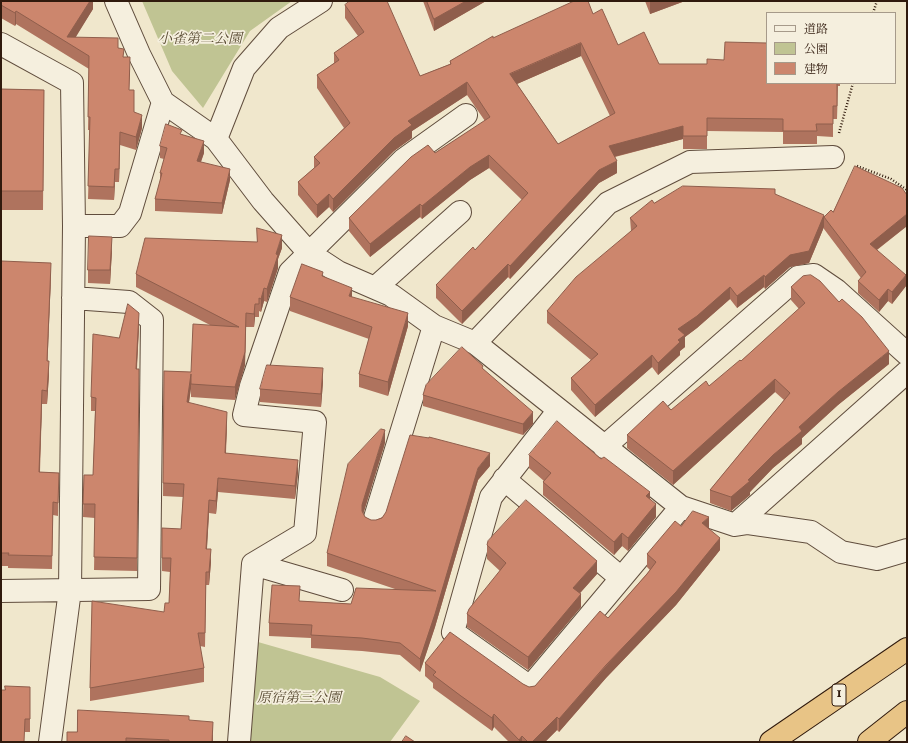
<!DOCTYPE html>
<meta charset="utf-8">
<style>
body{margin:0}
#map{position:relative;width:908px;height:743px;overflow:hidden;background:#f0e7cc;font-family:Vollkorn,"Noto Serif JP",serif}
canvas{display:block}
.frame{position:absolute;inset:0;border:2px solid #301a0d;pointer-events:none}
.legend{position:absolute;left:766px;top:12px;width:130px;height:72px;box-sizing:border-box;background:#f5efde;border:1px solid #a69a8a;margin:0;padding:5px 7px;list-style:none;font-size:12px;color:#301a0d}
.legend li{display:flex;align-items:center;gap:8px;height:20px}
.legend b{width:20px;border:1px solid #a69a8a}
</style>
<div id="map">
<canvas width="908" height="743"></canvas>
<div class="frame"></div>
<ul class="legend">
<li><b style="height:5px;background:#f5efde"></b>道路</li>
<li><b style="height:11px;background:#c0c493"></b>公園</li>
<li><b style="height:11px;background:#cc866d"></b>建物</li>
</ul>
</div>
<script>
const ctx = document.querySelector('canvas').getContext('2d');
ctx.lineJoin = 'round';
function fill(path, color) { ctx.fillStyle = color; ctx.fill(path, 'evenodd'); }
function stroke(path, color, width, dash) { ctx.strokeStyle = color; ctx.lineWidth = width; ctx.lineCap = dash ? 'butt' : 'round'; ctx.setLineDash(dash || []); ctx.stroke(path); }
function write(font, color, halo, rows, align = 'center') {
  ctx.font = font + ' Vollkorn,"Noto Serif JP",serif'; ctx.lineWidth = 3.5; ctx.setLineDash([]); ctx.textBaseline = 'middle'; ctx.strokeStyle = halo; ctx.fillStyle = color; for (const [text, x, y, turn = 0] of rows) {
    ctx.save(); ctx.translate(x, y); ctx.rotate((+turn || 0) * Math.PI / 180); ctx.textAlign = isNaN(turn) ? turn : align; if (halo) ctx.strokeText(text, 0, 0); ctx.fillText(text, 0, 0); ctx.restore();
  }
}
fill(new Path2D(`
 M142,1h150l-42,30 -47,77 -31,-37z
 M258,642l122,35 40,24 -30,41h-140z`), '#c0c493');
const minor = new Path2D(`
 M116,1l23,53 24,48 53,37 47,62 46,52 29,19 53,23 43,31 41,17 206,164 54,18 13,-2 63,9 30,20 36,7 30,-9
 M1,44l71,39 2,143 -4,364 -20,152
 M216,139l28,-71 35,-40 42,-27
 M74,226h46l10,-13 33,-111
 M375,288l85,-76
 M475,343l133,-140 82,-41 143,-5
 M559,410l-68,87 -38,135 77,55 151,-180
 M604,447l194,-170 16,-2 22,15 71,64
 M504,479l117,99
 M374,521l60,-195
 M735,525l172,-153
 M253,564l89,26
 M1,591l148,-2 3,-269 -23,-18 -56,-4
 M239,742l14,-178 52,-31 10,-111 -71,-7 7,-29 39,-114 113,-112 63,-45`);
const highway = new Path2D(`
 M771,742l136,-93
 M869,742l38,-30`);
stroke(minor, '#604d3d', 24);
stroke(highway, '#301a0d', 24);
stroke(new Path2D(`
 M873,13l4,-12
 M839,133l14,-50
 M857,166l34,13 16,11`), '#301a0d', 2.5, [1, 2]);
stroke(minor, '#f5efde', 22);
stroke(highway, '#e8c486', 22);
fill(new Path2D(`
 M1,1h92v8l-18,28 43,12 5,8 7,14 -1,19 5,22 8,16 -6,22 -16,-5 -1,37h-4l-1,18 -26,-1 2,-69h-2l1,-61 -73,-45 -1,2 -14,-8z
 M423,1h63l-52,30z
 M645,1h40l-35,13z
 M345,5l75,71 30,-12v-3l43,-23 100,-24 25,31 41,19 108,19h73v3h-2l-1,33h-4v18l-16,-1v8h-34v-12l-76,-1v18h-24v-10l-68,18 2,16 -18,10 -89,96 -2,-2 -46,47 -26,-26v-13l39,-35 47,-50 -33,-32 -19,12 -48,39 -2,-2 -50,40 -21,-26v-13l86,-65 50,-32 -18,-26 -55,36v7l-18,13 -61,61 -4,-5 -12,11 -19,-23v-13l16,-14v-11l30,-29 -27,-40v-13l17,-12v-10l24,-17 -13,-18zM581,56l29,60 -52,28 -41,-60z
 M1,89l43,1 -1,120h-42z
 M182,134l22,19 -3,9 29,18 -8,34 -67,-3v-12l5,-17v-9l4,-14 -4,-1v-12z
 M775,194l49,33 -15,36 -19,4 -25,22 -1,-2 -27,21 -7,-9 -33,29 -12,9v10l-5,4v4l-22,20 -6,-8 -57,50 -24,-27v-12l20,-18 -44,-37v-12l84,-80 -1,-13 24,-15z
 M907,195v31l-30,24 29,36 -14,18 -4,-3 -9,11 -21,-19v-12l3,-3 -37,-49v-12l9,-5z
 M282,248l-4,11v9l-11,34 -3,-1 -3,11 -2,-1v6h-4l-1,10h-8l-1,38 -10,35 -44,-3v-9l-2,15 38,22 -1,28 72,20 -3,26 -77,-7 -2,22 -7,-1 -2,36 4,13 -2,23h-3l-1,62 -5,-1 4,22v14l-114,19v-13l74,-76 5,-9 1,-31 -8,-1v-43l19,1 2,-32 -20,-1 1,-125 27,1 19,-47 -74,-38v-13z
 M112,250l-2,34 -22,-1v-13z
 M1,261l50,15 -4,85 2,13 -2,30h-5l-2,68 19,1 -1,43 -5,-1 -1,54 -44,-1v-2h-7z
 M323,277l29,20 56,29 -20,70 -29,-9v-13l10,-35 -79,-28v-14z
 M791,287l98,77 -51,41 -36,33v6l-29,24 -23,24v3l-19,16 -21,-8v-13l74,-90 -9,-8 -102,93 -46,-37v-13l44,-25 38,-24 32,-25 58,-52 -8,-9z
 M139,326l-2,43v202l-43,-1 1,-52 -12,-1 1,-42h9l2,-64h-4v-14l28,-59z
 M483,369l50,55 -10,11 -100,-29v-11z
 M323,382l-2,25 -61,-5v-13z
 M385,443l-22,71 2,3 6,3h5l114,-54 -12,14 -43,147 -15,45 -20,-17 -38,-4 -51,-3v-10l-42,-2v-13l31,-22 51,3 44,-15 -68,-23v-13z
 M529,455l72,4 49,40 6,18 -28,34 -6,-5 -8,9 -71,-60v-13l1,-1 -15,-13z
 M681,526l28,2 11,22 -44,55 -70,73 -47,54 -2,-2 -12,12h-36l-15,-15 -2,4 -59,-43v-5l-8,-7v-13l98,21 6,3 6,-1 73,-68 42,-48 -3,-3v-13z
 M487,545l110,29 -17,19 1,14 -53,63 -61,-43v-13l33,-43 -13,-12z
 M30,687v45h-5l-20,-42z
 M189,720l24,15v7h-146l10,-10z`), '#af735e');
fill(new Path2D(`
 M90,1h3v8l-22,36 -4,-8z
 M466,1h20l-52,30v-12z
 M650,1h35l-35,13z
 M16,11v13l-1,2v-13z
 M581,43v13l-71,31v-13z
 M467,82v13l-55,36v7l-18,13 -61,61v-13l75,-78z
 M142,115v13l-6,22v-13z
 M683,126v13l-74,19v-12z
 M120,132v13l-1,37v-13z
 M204,141v12l-7,19v-11z
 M489,155v13l-19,12 -48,39v-13l48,-39z
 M617,161v12l-18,10 -89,96v-13l89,-96z
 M115,169v13l-1,18v-13z
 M230,169v11l-8,34v-11z
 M329,194v13l-12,11v-13z
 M420,204v13l-50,40v-13z
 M907,214v12l-37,29v-11z
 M824,215v12l-15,36 -19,4 -25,22v-12z
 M282,235v13l-4,11v9l-11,34v-13l9,-35z
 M112,237v13l-2,34v-14z
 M51,263v13l-4,98v-13z
 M508,264v13l-46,47v-13z
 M764,275v12l-27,21v-12z
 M906,275v11l-14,18v-12z
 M730,287v12l-33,29 -12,9v10l-5,4v4l-22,20v-12l20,-34z
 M264,288v13l-3,11v-13z
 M352,288v13l-3,-5z
 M888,289v12l-9,11v-12z
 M255,304v13l-1,10v-13z
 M139,313v13l-3,56v-13z
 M246,313l-1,52 -10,35v-13z
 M408,313v13l-20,70v-14z
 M889,351v13l-51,41 -36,33v6l-29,24 -23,24v3l-19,16v-14l68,-70 39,-35z
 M652,355v12l-57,50v-12z
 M49,361v13l-2,30v-13z
 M323,368v14l-2,25v-13z
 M191,374v14l-4,27v-13z
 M775,379v13l-102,93v-14z
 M42,390v14l-3,82v-14z
 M227,412v13l-2,41v-13z
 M533,412v12l-10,11v-11z
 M385,430v13l-23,75v-13z
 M490,453v13l-12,14 -43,147 -15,45v-13l58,-191z
 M298,460v13l-3,26v-13z
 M218,478v14l-2,22v-13z
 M650,492v13l-4,-9z
 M209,500v13l-3,49v-13z
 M656,504v13l-28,34v-13z
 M709,517v13l-7,-7z
 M622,533v13l-8,9v-13z
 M720,538v12l-44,55 -70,73 -47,54v-13z
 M211,549v13l-2,23v-13z
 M597,561v13l-24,27v-13z
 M581,594v13l-53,63v-13z
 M494,714v13l-2,4v-13z
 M557,717v13l-12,12h-13z
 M213,722v20h-1z
 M522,736v6h-3v-2z`), '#8f5e4c');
const building = new Path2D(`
 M1,1h89l-23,36 51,1v10l6,1 -1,8h7l-1,33h5v22l8,3 -6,22 -16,-5 -1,37h-4l-1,18 -26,-1 2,-69h-2l1,-61 -73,-45 -1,2 -14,-8z
 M350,1h37l33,75 31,-12 -1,-3 43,-25v2l81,-37h14l5,13 9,-5 16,36 26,-13 15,32h48v-5l17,1 1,-18 42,1v40h70v23h-4v18h-17l1,7h-34v-12l-76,-1v18h-24v-10l-74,20 8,15 -18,9 -89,96 -2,-2 -46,47 -26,-26 37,-38 2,3 53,-57 -39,-38 -19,12 -48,39 -2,-2 -50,40 -21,-26 62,-61 17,-12 7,8 55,-36 -23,-35 -59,39 4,4 -18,13 -61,61 -4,-5 -12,11 -19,-23 22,-19 -6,-6 36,-34 -33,-48 22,-15 -5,-7 30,-21 -19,-27zM581,43l34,70 -57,31 -48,-70z
 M427,1h39l-32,18z
 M1,89l43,1 -1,101h-42z
 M166,124l16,6 -2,4 24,7 -7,20 33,8 -8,34 -67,-4 7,-26h-2l7,-25 -7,-2z
 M855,166l47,22 5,7v19l-37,30 36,31 -14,17 -4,-3 -9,11 -21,-19 8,-9 -42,-55 7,-7 2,2z
 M683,186l92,3v5l49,21 -15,36 -19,4 -25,22 -1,-2 -27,21 -7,-9 -33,29 -19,13 7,6 -7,5 2,2 -22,21 -6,-8 -57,50 -24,-27 27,-24 -51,-43 29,-34 61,-51 -7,-8 22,-18 2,3z
 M257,228l25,7 -6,19 2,1 -11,34 -3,-1 -3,11 -2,-1v6h-4l-1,10 -8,-1 -1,39 -10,35 -44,-3v-10l-4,28 40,10 -2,41 73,7 -3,26 -77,-8 -2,23 -7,-1 -3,49h5l-2,23h-3l-1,61h-7l6,35 -114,20 2,-87 72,11 1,-9h4l2,-45h-9v-30l19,1 3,-45 -21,-1 1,-112 27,1 2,-48 46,3 -103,-53 9,-36 112,4z
 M89,236l23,1 -2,33h-22z
 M1,261l50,2 -4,98h2l-2,30 -5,-1 -3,82 20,1 -1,30 -5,-1 -1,54 -44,-1 1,-2h-8z
 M302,264l21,8 -1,4 30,12 -3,8 59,17 -20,69 -29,-8 13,-47 -82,-30 11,-31z
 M811,275l9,6 19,21 3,-3 20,18 27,34 -51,41 -39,35 3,4 -29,24 -25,25 2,1 -19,16 -21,-7 80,-97 -15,-14 -102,92 -46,-36 36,-34 8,9 35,-29 3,5 31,-26 1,1 64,-58 -14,-16 12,-11z
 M128,304l11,9 -3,56h3l-2,189 -43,-1 1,-53h-12l1,-29h9l3,-77 -5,-1 2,-63 26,4z
 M462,347l21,19 -1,2 51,44 -10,12 -100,-29 3,-10z
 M267,365l56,3 -2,26 -61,-5z
 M557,421l44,38 3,-2 46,35 -4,4 10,8 -28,34 -6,-5 -8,9 -71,-60 8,-9 -22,-18z
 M381,429l4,1 -23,75v6l3,6 6,3h5l6,-2 4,-6 24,-77 19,3v-1l61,16 -12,15 -43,146 -15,45 -20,-16 -38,-5 -51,-3 1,-10 -43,-2 3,-38 28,1 -1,15 52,3 5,-16 80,3 -109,-38 21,-89z
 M526,500l71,61 -24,27 8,6 -53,63 -61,-43 2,-5 37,-46 -19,-18 1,-4z
 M693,511l16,6 -7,6 18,15 -44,54 -70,73 -47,54 -2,-2 -25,25h-4l-6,-6 -3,4 -25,-26 -2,4 -31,-22 -28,-21 3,-3 -11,-9 25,-31 73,52 6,3 6,-1 65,-75 8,7 39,-44 9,-12 -9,-8 28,-33 6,5z
 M5,686l25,1v32h-5l-1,23h-23v-52h4z
 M78,710l111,6v4l24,2 -1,20h-43v-2l-43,-2v4h-59v-10h10z
 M406,736l9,6h-13z`);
fill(building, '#cc866d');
stroke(building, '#8f5e4c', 1);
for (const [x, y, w] of [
 [839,695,14]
]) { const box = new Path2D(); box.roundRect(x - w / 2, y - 11, w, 22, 3); ctx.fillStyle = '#f5efde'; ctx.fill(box); stroke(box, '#301a0d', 1); }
write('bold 13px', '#301a0d', null, [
 ["1",839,695]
]);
write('italic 14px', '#5b4d35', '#f5efde', [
 ["小雀第二公園",200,40],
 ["原宿第三公園",299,699]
]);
</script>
